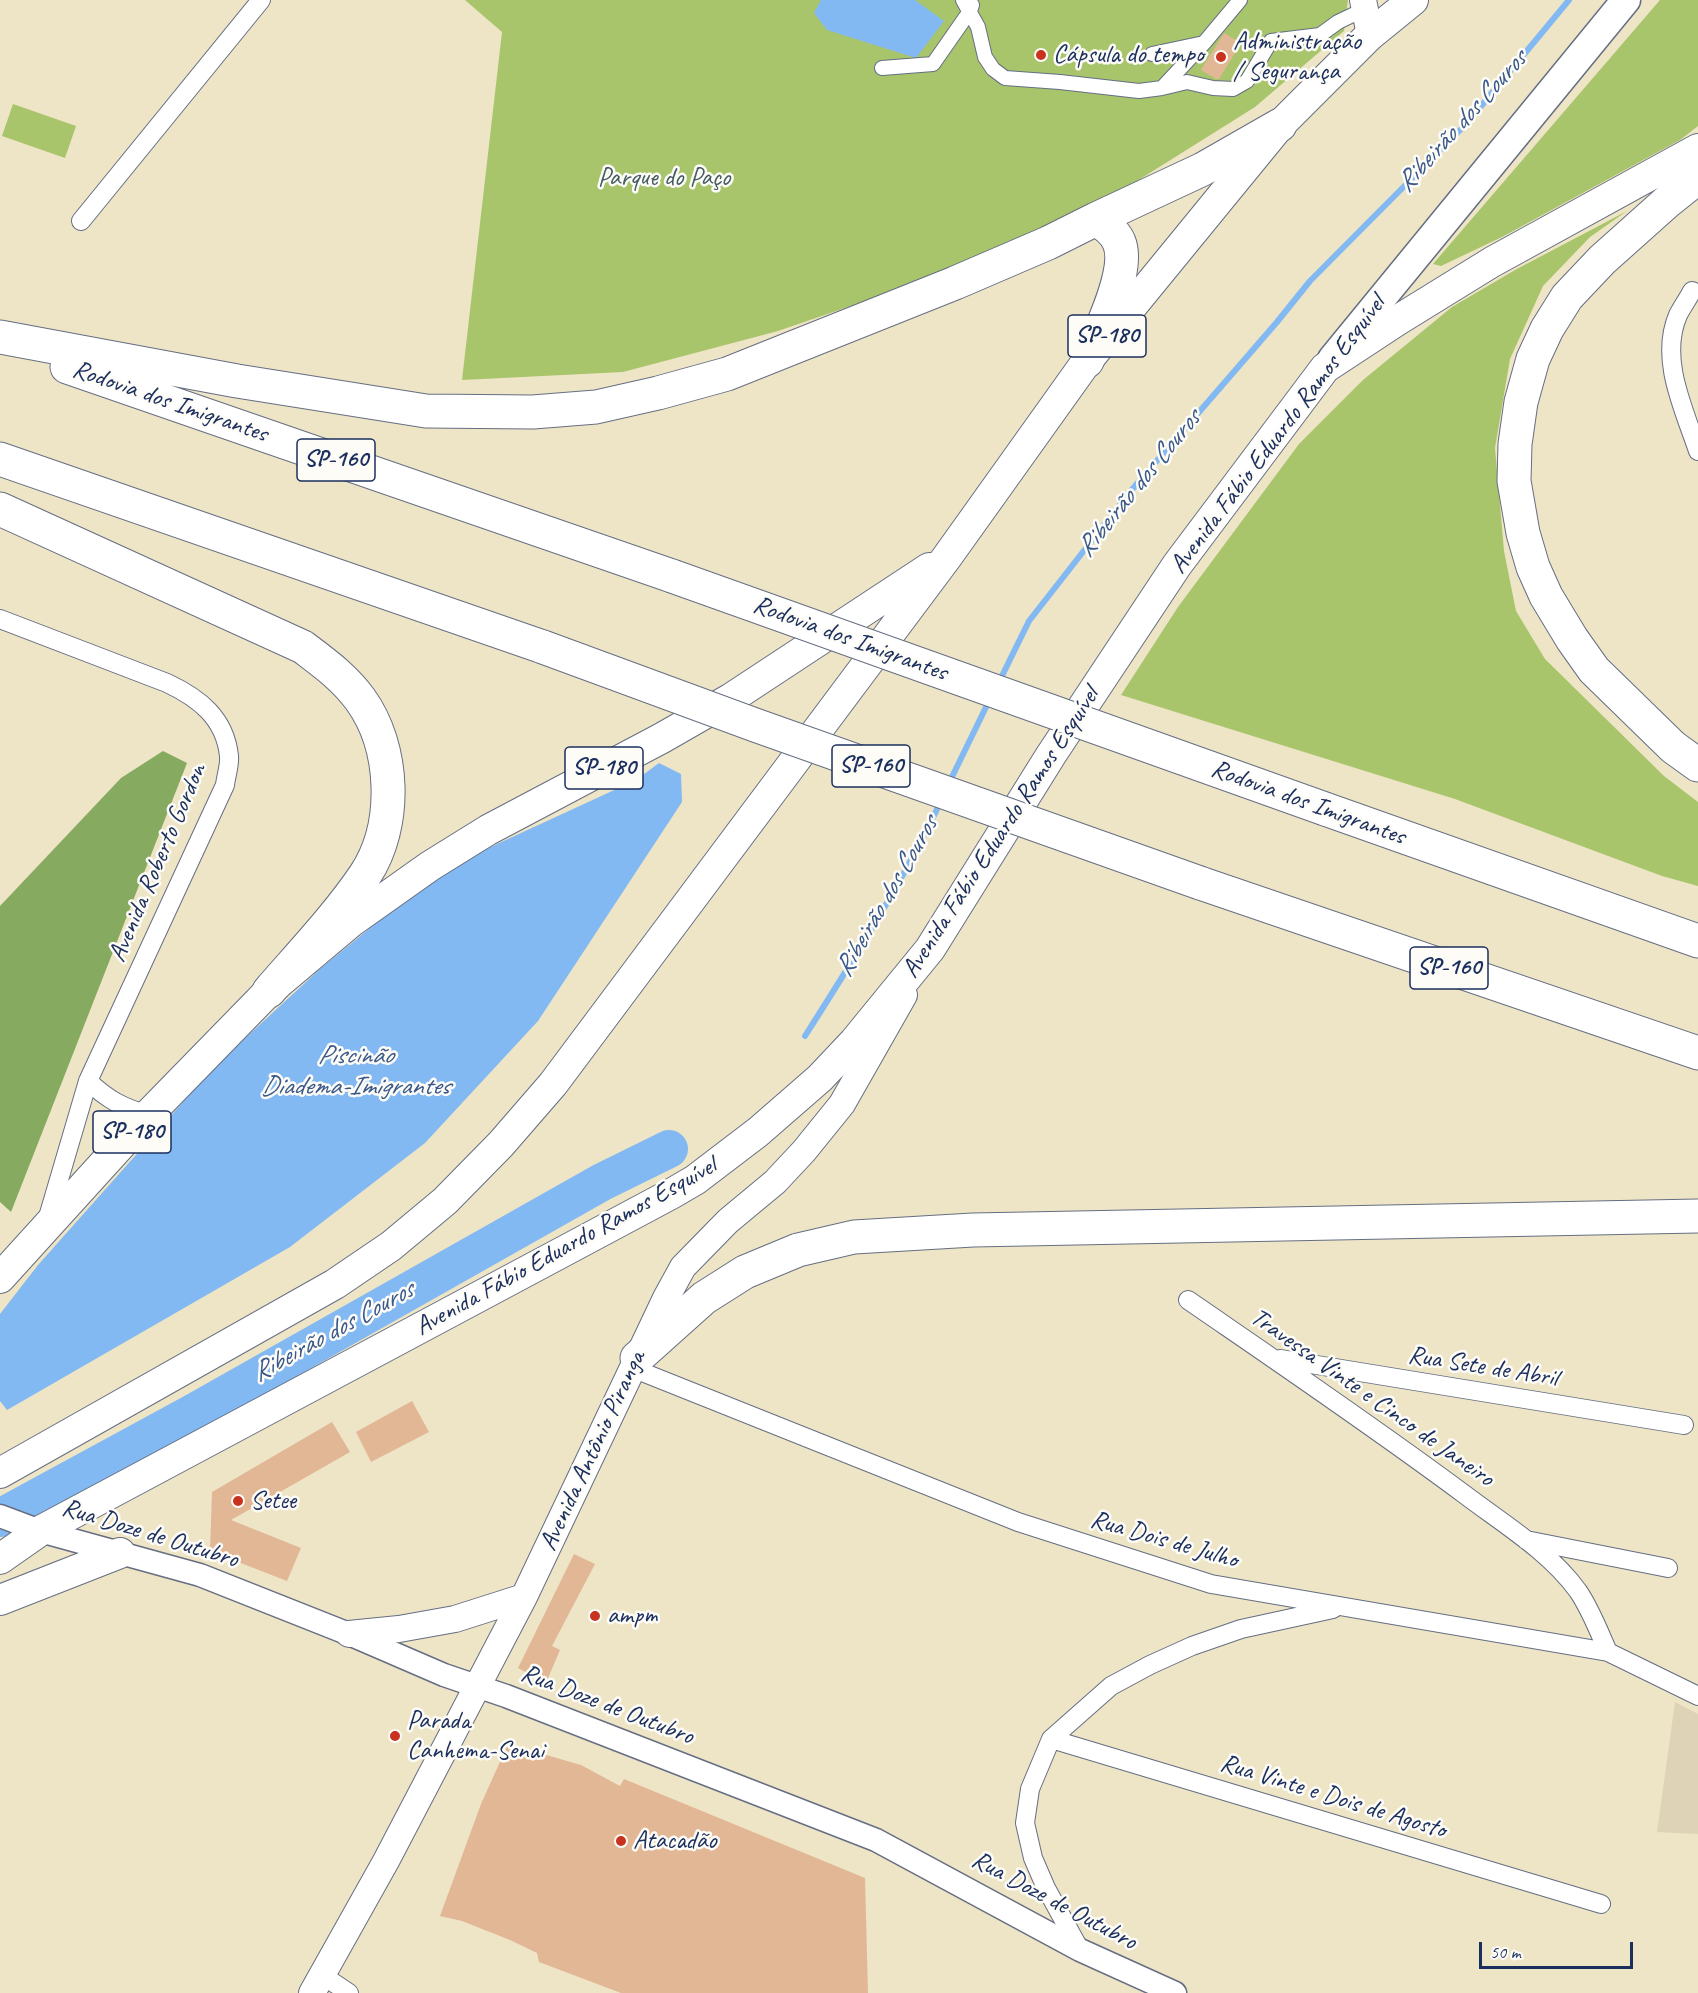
<!DOCTYPE html>
<meta charset="utf-8">
<style>
body{margin:0}
#map{position:relative;width:1698px;height:1993px;overflow:hidden;background:#eee4c6;font-family:Caveat,sans-serif}
canvas{display:block}
.scale{position:absolute;left:1479px;top:1942px;width:154px;height:27px;box-sizing:border-box;border:3px solid #1b2f5e;border-top:0;padding-left:8px;font-size:18px;line-height:21px;white-space:nowrap;color:#1b2f5e;-webkit-text-stroke:4px #fdfcf7;paint-order:stroke}
</style>
<div id="map">
<canvas width="1698" height="1993"></canvas>
<div class="scale">50 m</div>
</div>
<script>
const ctx = document.querySelector('canvas').getContext('2d');
ctx.lineJoin = 'round';
function fill(path, color) { ctx.fillStyle = color; ctx.fill(path, 'evenodd'); }
function stroke(path, color, width, dash) { ctx.strokeStyle = color; ctx.lineWidth = width; ctx.lineCap = dash ? 'butt' : 'round'; ctx.setLineDash(dash || []); ctx.stroke(path); }
function write(font, color, halo, rows, align = 'center') {
  ctx.font = font + ' Caveat,sans-serif'; ctx.lineWidth = 5; ctx.setLineDash([]); ctx.textBaseline = 'middle'; ctx.strokeStyle = halo; ctx.fillStyle = color; for (const [text, x, y, turn = 0] of rows) {
    ctx.save(); ctx.translate(x, y); ctx.rotate((+turn || 0) * Math.PI / 180); ctx.textAlign = isNaN(turn) ? turn : align; if (halo) ctx.strokeText(text, 0, 0); ctx.fillText(text, 0, 0); ctx.restore();
  }
}
fill(new Path2D(`
 M1675,1702l23,12v120l-41,-2z`), '#ded3b6');
fill(new Path2D(`
 M465,0h883l-4,31 -89,76 -212,133 -265,91 -155,41 -161,8 40,-348z
 M1660,0h38v126l-18,14 -178,97 -61,29 -8,-2z
 M13,104l63,22 -11,32 -63,-22z
 M1627,211l-37,26 -47,49 -33,73 -15,89 9,103 12,60 29,48 119,117 34,26v84l-36,-10 -207,-77 -334,-104 57,-88 121,-163 64,-64 89,-73 63,-37z`), '#a8c56c');
fill(new Path2D(`
 M163,751l24,12 -176,449 -11,-10v-296l121,-128z`), '#86aa60');
fill(new Path2D(`
 M821,0h94l29,21 -28,37 -89,-28 -13,-17z
 M659,763l22,11 1,28 -144,219 -113,122 -135,104 -283,163 -7,-9v-87l38,-49 177,-199 105,-97 72,-59 79,-54 165,-76z`), '#83b9f2');
stroke(new Path2D(`
 M998,684l31,-63 100,-128 148,-171 33,-41 157,-158 102,-123
 M949,783l40,-82
 M805,1036c49,-77 97,-153 136,-235`), '#83b9f2', 6);
stroke(new Path2D(`
 M0,1518l193,-105 409,-231 67,-33`), '#83b9f2', 38);
fill(new Path2D(`
 M1224,33l17,10 -22,36h-3l-15,-9z
 M412,1401l17,31 -58,30 -15,-30z
 M332,1422l18,30 -119,68 70,28 -14,33 -77,-30 2,-59z
 M574,1554l21,10 -43,82 8,4 -14,33 -28,-15z
 M508,1744l73,21 39,21 4,-7 241,99 3,115h-247l-82,-31 -2,-9 -27,-13 -48,-19 -22,-5 41,-112z`), '#e2b795');
const pedestrian = new Path2D(`
 M963,0l15,27 7,30 8,12 12,9 55,4 79,9 23,-3 42,-45 36,-43
 M1152,54l52,-11
 M882,68l51,-4 37,-53 2,-6
 M1162,88l25,-6 26,6 20,1 14,-8 24,-40 49,-6 18,-13 27,-13`);
const minor = new Path2D(`
 M81,221l180,-221
 M1692,291c-4,8 -10,16 -14,24 -19,44 6,94 20,136
 M0,619l167,64c32,15 58,35 62,73 1,9 -3,20 -4,29l-137,296 -40,136
 M88,1081c20,19 34,26 60,34
 M1188,1300c93,64 186,127 276,194 38,29 85,57 114,97 13,19 21,41 30,61
 M1280,1359l404,66
 M632,1368l386,154 193,62 397,68 90,44
 M1526,1540l142,28
 M1051,1739l550,165
 M1080,1950l-34,-62 -13,-30 -8,-35 5,-34 21,-50 60,-53 39,-21 42,-19 49,-17 92,-20
 M322,1975l27,18`);
const tertiary = new Path2D(`
 M0,1516l40,15 160,44 149,59 95,41 62,21 370,144 204,110 95,43`);
const secondary = new Path2D(`
 M1363,0l7,35
 M349,1634l50,-5 56,-10 69,-22
 M312,1993l74,-132 138,-264 142,-299 17,-31 45,-46 47,-39 29,-31 38,-47 62,-109`);
const primary = new Path2D(`
 M1332,359l294,-359`);
const trunk = new Path2D(`
 M0,1278l148,-163 121,-124 82,-69 79,-56 58,-36 174,-92 68,-39 199,-131
 M0,1473l335,-189 56,-38 54,-45 56,-57 52,-60 394,-527 140,-196 193,-236 90,-90 43,-35
 M0,1559l40,-28 631,-337 24,-14 63,-48 62,-54 34,-36 76,-93 121,-194 126,-190 148,-197 73,-48 94,-58 206,-113
 M0,1600l120,-47`);
const motorway = new Path2D(`
 M1698,177l-30,24 -66,59 -35,37 -20,32 -14,30 -12,43 -6,42 -1,37 9,52 10,34 13,29 26,43 22,31 79,77 25,18
 M0,337l237,44 189,30 107,1 63,-5 62,-14 69,-19 228,-91 93,-40 48,-24 107,-50 77,-44
 M1087,361c12,-27 44,-91 32,-119 -4,-10 -15,-18 -23,-23
 M67,367l605,209
 M0,459l543,188
 M0,509l303,138c21,16 41,30 57,52 35,48 38,126 5,176 -27,40 -64,79 -96,116
 M1325,809l373,132
 M1200,883l498,170
 M637,1358l67,-60 41,-26 53,-22 56,-13 119,-7 725,-14`);
stroke(pedestrian, '#656e82', 16);
stroke(minor, '#656e82', 20);
stroke(tertiary, '#656e82', 25);
stroke(secondary, '#656e82', 28);
stroke(primary, '#656e82', 31);
stroke(trunk, '#656e82', 32);
stroke(motorway, '#656e82', 35);
stroke(pedestrian, '#fff', 14);
stroke(minor, '#fff', 18);
stroke(tertiary, '#fff', 22);
stroke(secondary, '#fff', 26);
stroke(primary, '#fff', 28);
stroke(trunk, '#fff', 30);
stroke(motorway, '#fff', 33);
const motorwayBridge = new Path2D(`
 M672,576l653,233
 M543,647l212,78 445,158`);
stroke(motorwayBridge, '#656e82', 35, []);
stroke(motorwayBridge, '#fff', 33);
for (const [x, y, r, color] of [
 [1041,55,6,"#c8321e"],
 [1221,57,6,"#c8321e"],
 [238,1501,6,"#c8321e"],
 [595,1616,6,"#c8321e"],
 [395,1736,6,"#c8321e"],
 [621,1841,6,"#c8321e"]
]) { const dot = new Path2D(); dot.arc(x, y, r, 0, 2 * Math.PI); ctx.fillStyle = color; ctx.fill(dot); stroke(dot, '#fdfcf7', 2); }
for (const [x, y, w] of [
 [1107,336,78],
 [336,460,78],
 [871,766,78],
 [604,768,78],
 [1449,968,78],
 [132,1132,78]
]) { const box = new Path2D(); box.roundRect(x - w / 2, y - 21, w, 42, 4.5); ctx.fillStyle = '#fdfcf7'; ctx.fill(box); stroke(box, '#1b2f5e', 1.5); }
write('bold 24px', '#1b2f5e', null, [
 ["SP-180",1107,336],
 ["SP-160",336,460],
 ["SP-160",871,766],
 ["SP-180",604,768],
 ["SP-160",1449,968],
 ["SP-180",132,1132]
]);
write('26px', '#1b2f5e', '#fdfcf7', [
 ["Administração",1233,42],
 ["/ Segurança",1233,72],
 ["Cápsula do tempo",1053,55],
 ["Setee",250,1501],
 ["ampm",607,1616],
 ["Parada",407,1721],
 ["Canhema-Senai",407,1751],
 ["Atacadão",633,1841]
], 'left');
write('26px', '#455c62', '#fdfcf7', [
 ["Parque do Paço",664,178]
]);
write('26px', '#1b2f5e', '#fdfcf7', [
 ["Rodovia dos Imigrantes",170,402,19],
 ["Avenida Fábio Eduardo Ramos Esquível",1278,435,-53],
 ["Rodovia dos Imigrantes",850,639,20],
 ["Rodovia dos Imigrantes",1308,803,20],
 ["Avenida Fábio Eduardo Ramos Esquível",1001,833,-57],
 ["Avenida Roberto Gordon",158,863,-67],
 ["Avenida Fábio Eduardo Ramos Esquível",566,1247,-29],
 ["Rua Sete de Abril",1483,1367,9],
 ["Travessa Vinte e Cinco de Janeiro",1372,1398,35],
 ["Avenida Antônio Piranga",593,1451,-65],
 ["Rua Doze de Outubro",150,1534,17],
 ["Rua Dois de Julho",1164,1540,16],
 ["Rua Doze de Outubro",607,1705,21],
 ["Rua Vinte e Dois de Agosto",1333,1797,17],
 ["Rua Doze de Outubro",1054,1901,28]
]);
write('italic 27px', '#3a588a', '#fdfcf7', [
 ["Ribeirão dos Couros",1462,122,-48],
 ["Ribeirão dos Couros",1139,484,-51],
 ["Ribeirão dos Couros",887,897,-60],
 ["Piscinão",355,1056],
 ["Diadema-Imigrantes",355,1087],
 ["Ribeirão dos Couros",333,1332,-29]
]);
</script>
